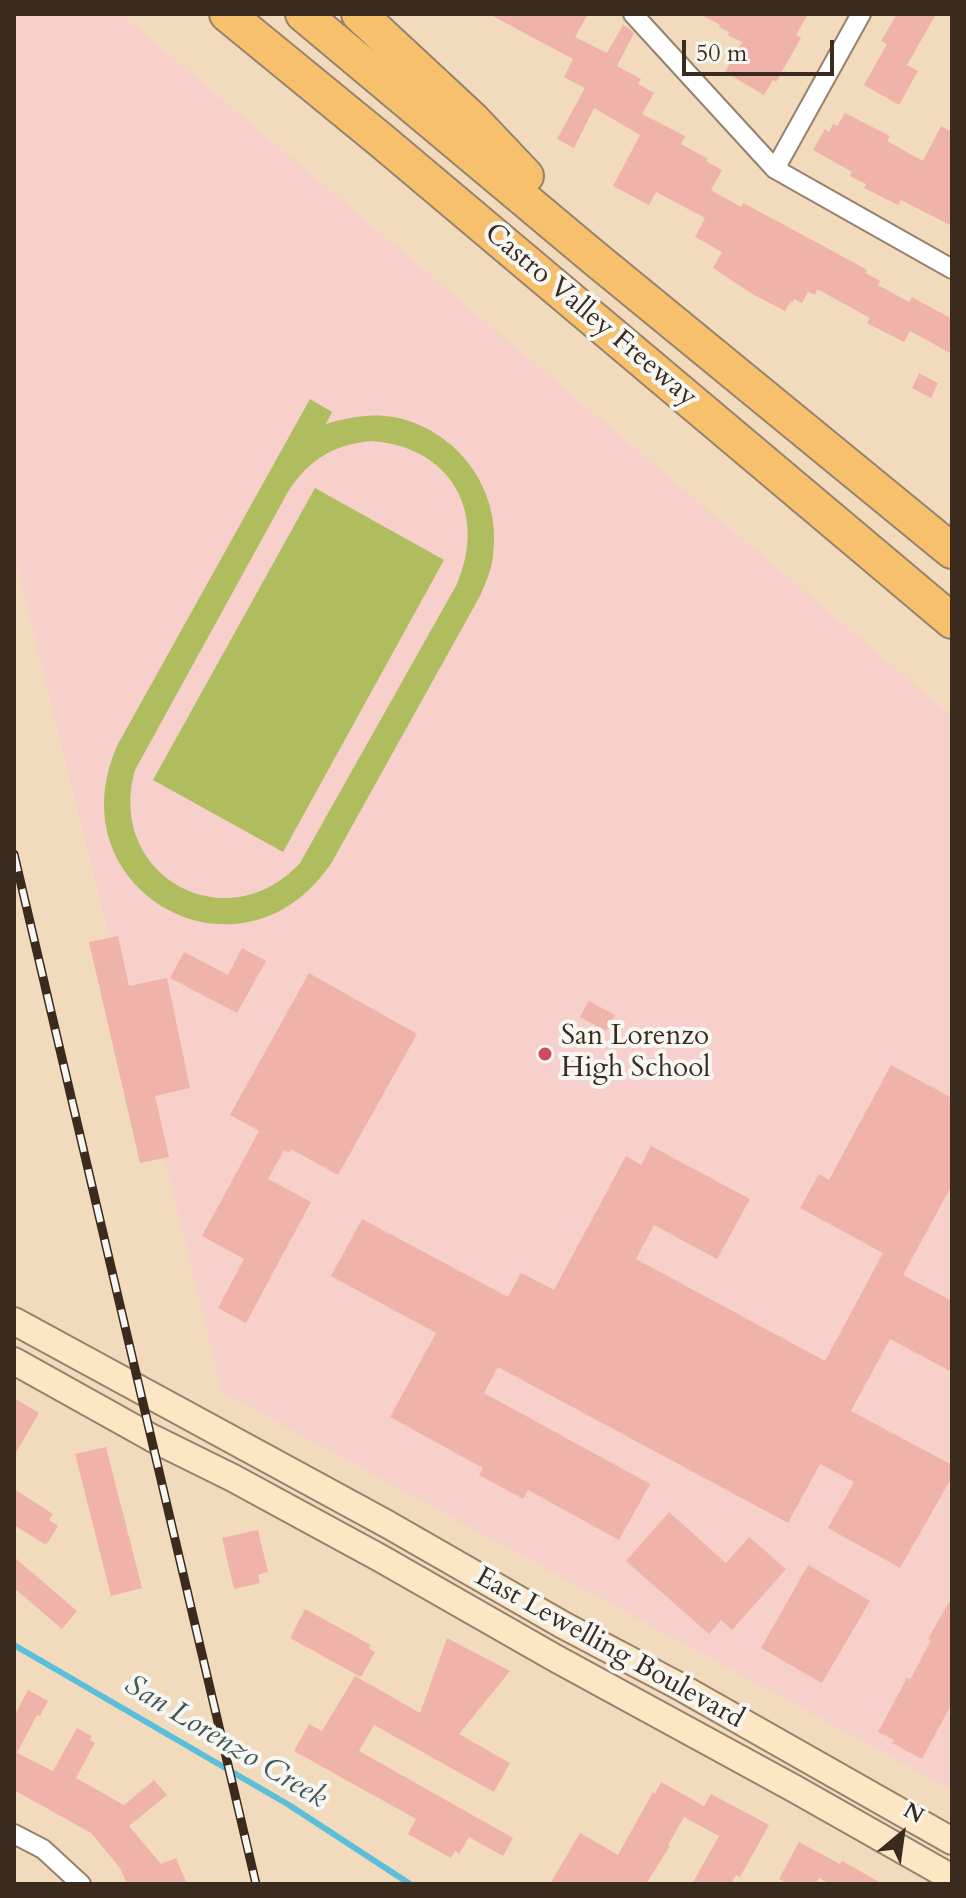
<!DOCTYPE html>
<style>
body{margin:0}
#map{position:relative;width:966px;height:1898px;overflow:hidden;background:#f2dbbc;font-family:Cardo,serif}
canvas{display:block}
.frame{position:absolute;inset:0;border:16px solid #3b2a1e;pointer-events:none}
.north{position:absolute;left:862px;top:1794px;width:80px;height:80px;-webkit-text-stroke:6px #f6f6f2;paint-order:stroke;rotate:29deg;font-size:22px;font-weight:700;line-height:32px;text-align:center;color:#3b2a1e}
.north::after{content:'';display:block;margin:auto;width:28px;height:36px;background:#3b2a1e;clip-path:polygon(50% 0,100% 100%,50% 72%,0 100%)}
.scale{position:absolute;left:682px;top:40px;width:152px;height:36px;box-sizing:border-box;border:4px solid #3b2a1e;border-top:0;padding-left:10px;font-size:24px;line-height:28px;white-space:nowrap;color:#3b2a1e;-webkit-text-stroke:6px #f6f6f2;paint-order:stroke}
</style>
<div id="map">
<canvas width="966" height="1898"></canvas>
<div class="frame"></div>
<div class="north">N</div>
<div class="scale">50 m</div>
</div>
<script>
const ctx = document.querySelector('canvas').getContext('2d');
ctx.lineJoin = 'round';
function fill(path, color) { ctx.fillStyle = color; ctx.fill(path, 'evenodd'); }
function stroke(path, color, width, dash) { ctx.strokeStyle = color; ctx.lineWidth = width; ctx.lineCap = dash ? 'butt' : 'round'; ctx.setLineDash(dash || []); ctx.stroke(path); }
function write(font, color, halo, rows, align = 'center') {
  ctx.font = font + ' Cardo,serif'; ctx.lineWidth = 8; ctx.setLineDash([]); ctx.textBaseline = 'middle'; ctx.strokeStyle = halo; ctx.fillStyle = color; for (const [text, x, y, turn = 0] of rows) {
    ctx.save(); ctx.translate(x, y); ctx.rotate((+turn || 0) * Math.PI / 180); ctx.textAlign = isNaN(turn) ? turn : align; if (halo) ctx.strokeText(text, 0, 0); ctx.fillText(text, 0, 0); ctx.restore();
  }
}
fill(new Path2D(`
 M14,14h107l831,702v1074l-730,-398 -208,-839z`), '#f7d0cc');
fill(new Path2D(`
 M310,399l22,13 -6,12c22,-7 45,-11 68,-7 64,13 108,73 99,138 -1,14 -7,27 -13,41l-148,266c-90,136 -281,28 -214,-118zM371,441c79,5 117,71 86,143l-157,279c-74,80 -195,12 -165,-93l154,-280c21,-31 44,-45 82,-49z
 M315,488l129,72 -161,292 -130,-72z`), '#afbd5f');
stroke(new Path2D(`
 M14,1645l275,160 121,79`), '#5bbeda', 6);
fill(new Path2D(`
 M489,14h99l-13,23 32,16 16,-28 7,4 4,4 -17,33 24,13 -3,5 16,9 -12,21 43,22 -4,8 27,15 -2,2 16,9 -11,20 30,17 2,-4 97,52 27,15 -2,3 15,8 -2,4 31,17 3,-5 40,22v35l-42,-23 -6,11 -37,-19 3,-5 -53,-29 -2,6 -7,-3 -6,11 -8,-4 -1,3 -2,-1 -6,10 -31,-16 -41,-27 9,-16 -27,-15 10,-19 -49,-26 -7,13 -36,-19 27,-51 -46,-27 -20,40 -17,-9 28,-51 -21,-11 9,-18z
 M700,14h108l-12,21 5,3 -25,44 -3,-2 -9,15 -39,-23 17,-30 -14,-7 1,-3 -10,-5 1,-2z
 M897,14h39l-29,51 11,6 -19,34 -35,-20 23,-41 -6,-3z
 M845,113l45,23 -3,5 36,20 18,-35 11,6v94l-51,-26 -3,5 -34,-17 2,-4 -16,-8 2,-4 -39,-22 12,-21 4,3 4,-8 4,2z
 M919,373l19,10 -7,15 -19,-10z
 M118,936l11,50 38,-8 23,110 -35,8 14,61 -29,6 -51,-221z
 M242,948l24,13 -29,52 -67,-35 14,-26 44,23z
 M309,973l108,61 -79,141 -47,-26 -2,4 -5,-3 -16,29 43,23 -65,121 -28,-15 26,-49 -42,-23 57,-105 -29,-16z
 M589,1001l26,14 -9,16 -26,-14z
 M891,1065l61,33v87l-49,90 49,26v71l-62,-33 -39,72 101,54v12l-52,91 -72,-40 26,-46 -34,-18 -32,59 -290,-156 -14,26 166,91 -31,56 -91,-50 -5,9 -44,-24 4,-7 -93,-51 46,-84 -105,-57 31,-57 146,78 13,-24 33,17 72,-134 15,9 10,-19 99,53 -33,60 -63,-34 -18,34 189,102 58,-108 -83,-45 19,-34 10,6z
 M14,1398l25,15 -25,43z
 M106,1447l36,141 -31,8 -36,-142z
 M14,1489l39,25 -4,6 9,6 -12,19 -32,-20z
 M669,1512l57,51 23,-26 37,32 -54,61 -11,-10 -12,14 -83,-73z
 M258,1530l10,42 -10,3 2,8 -26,6 -12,-51z
 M14,1557l63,54 -15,18 -48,-41z
 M808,1565l62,36 -48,82 -61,-35z
 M952,1597v106l-30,56 -30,-16 2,-3 -16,-8 29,-54 3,2 21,-40 -3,-1z
 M305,1609l66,36 -2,3 6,4 -14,25 -71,-39z
 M447,1638l63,33 -51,63 51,29 -16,29 -120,-67 -15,26 154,87 -10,18 -34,-19 -10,17 -4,-3 -4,7 -43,-24 8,-15 -122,-68 15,-27 13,7 33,-55 65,37z
 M28,1690l20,11 -8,15 -3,-1 -20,38 36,18 24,-43 15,8 -2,4 5,3 -19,35 48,27 30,-25 13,15 -38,31 32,38 15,-6 11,26h-60l-7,-16 -29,-35 -77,-43v-74z
 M661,1782l43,24 7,-12 58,31 -29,52 -4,-2 -5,9h-39l27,-48 -35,-19 -16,28 2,1 -24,38h-96l30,-51 38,22 35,-63 2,2z
 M799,1842l41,22 2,-3 41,23h-53l-11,-6 -3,6h-27l-10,-5z`), '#efb3a9');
const minor = new Path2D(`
 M633,14l142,155 177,100
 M775,169l86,-155
 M14,1834l29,15 38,35`);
const secondary = new Path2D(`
 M14,1321l373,203 176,101 114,60 275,156
 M14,1361l138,77 81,40 147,80 175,100 240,131 157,89`);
const motorway = new Path2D(`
 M227,14l155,127 570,480
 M303,14l289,242 360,295
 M359,14l114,106 53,56`);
stroke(minor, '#96826d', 22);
stroke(secondary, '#96826d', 30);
stroke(motorway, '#96826d', 38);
stroke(minor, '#fff', 18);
stroke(secondary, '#fce6c4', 26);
stroke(motorway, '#f7c06c', 34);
const rail = new Path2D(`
 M14,854l242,1030`);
stroke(rail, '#3b2a1e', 9);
stroke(rail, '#f6f6f2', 6, [18]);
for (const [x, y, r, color] of [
 [545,1054,8,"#d1495b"]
]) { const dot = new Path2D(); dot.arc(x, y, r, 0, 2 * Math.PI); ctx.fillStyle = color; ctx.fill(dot); stroke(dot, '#f6f6f2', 3); }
write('28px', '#3b2a1e', '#f6f6f2', [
 ["Castro Valley Freeway",590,316,40],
 ["East Lewelling Boulevard",609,1649,29]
]);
write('28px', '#3b2a1e', '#f6f6f2', [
 ["San Lorenzo",561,1038],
 ["High School",561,1070]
], 'left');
write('italic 30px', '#455656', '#f6f6f2', [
 ["San Lorenzo Creek",225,1743,31]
]);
</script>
